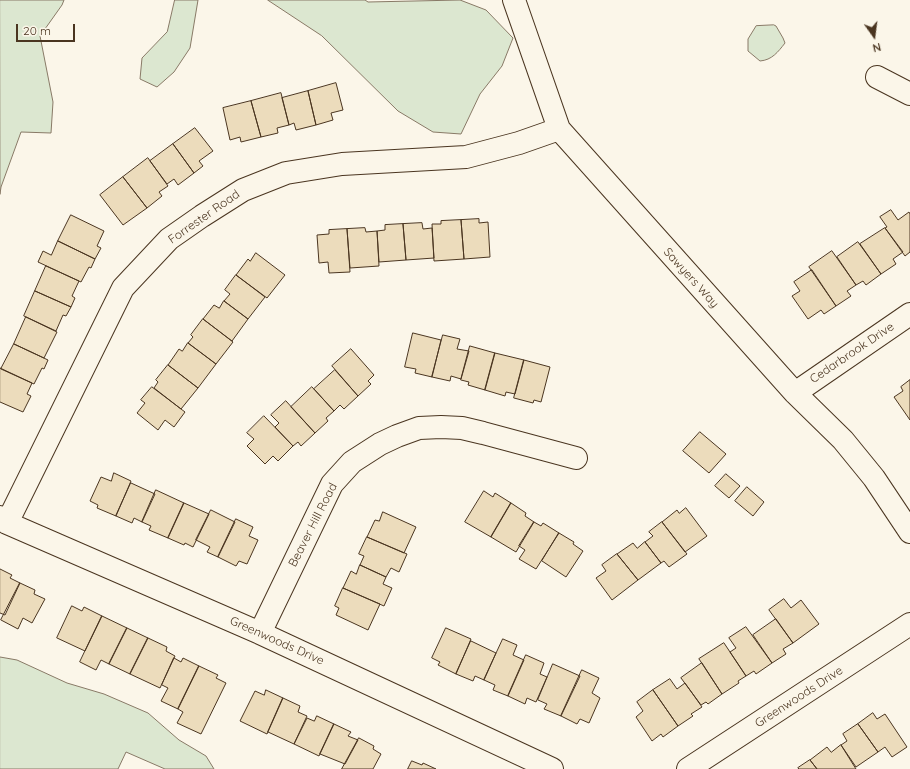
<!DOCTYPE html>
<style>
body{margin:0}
#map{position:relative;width:910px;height:769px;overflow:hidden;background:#fbf6e9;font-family:Quicksand,sans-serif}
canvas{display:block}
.north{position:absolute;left:854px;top:16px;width:40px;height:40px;-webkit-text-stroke:3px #fbf6e9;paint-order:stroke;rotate:166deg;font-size:11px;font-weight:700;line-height:16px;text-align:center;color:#4a3520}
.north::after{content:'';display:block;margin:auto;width:14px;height:18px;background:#4a3520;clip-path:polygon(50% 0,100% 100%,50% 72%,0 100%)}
.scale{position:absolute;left:16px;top:24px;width:59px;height:18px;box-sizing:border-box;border:2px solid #4a3520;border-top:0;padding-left:5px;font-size:12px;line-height:14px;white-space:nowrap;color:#4a3520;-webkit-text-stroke:3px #fbf6e9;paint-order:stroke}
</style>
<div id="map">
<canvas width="910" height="769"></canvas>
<div class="north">N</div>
<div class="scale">20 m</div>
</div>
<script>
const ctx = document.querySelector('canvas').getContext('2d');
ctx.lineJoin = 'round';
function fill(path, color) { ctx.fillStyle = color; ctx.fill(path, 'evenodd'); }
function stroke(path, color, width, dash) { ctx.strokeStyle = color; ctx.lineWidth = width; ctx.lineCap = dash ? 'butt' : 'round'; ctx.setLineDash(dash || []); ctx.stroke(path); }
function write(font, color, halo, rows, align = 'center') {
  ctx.font = font + ' Quicksand,sans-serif'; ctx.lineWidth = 3; ctx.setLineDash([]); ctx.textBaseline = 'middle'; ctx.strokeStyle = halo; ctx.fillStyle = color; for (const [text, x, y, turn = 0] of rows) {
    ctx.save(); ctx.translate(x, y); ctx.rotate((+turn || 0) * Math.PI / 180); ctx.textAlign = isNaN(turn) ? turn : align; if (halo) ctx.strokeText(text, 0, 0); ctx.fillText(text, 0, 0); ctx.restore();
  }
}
const green = new Path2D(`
 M0,0h64l-2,5 -22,31 13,66 -2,31 -30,-1 -20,55 -1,7z
 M175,0h23l-8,48 -16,24 -17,15 -17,-8 2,-21 25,-26z
 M268,0h97l3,2 92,-2 26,10 27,28 -11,28 -22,28 -19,40 -28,-2 -35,-21 -76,-75z
 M774,25l2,1 7,12 2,5c-7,9 -13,17 -25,18l-12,-10v-12l8,-13z
 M0,657l17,3 50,23 37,11 44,19 31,27 27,16 8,13h-49l-39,-17 -8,17h-118z`);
fill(green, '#dce7d0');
stroke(green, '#887966', 1);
const building = new Path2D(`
 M336,83l7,27 -12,3 2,7 -17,5 -8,-34z
 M308,91l8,34 -20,5 -2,-7 -5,2 -7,-27z
 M281,93l8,32 -12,3 1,5 -17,4 -10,-36z
 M251,101l10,36 -20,5 -1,-5 -10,3 -7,-32z
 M195,128l18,23 -14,10 4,5 -9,7 -21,-29z
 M173,144l21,29 -16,12 -4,-6 -7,5 -17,-23z
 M148,158l20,28 -9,6 3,4 -15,12 -24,-31z
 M123,177l24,31 -24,17 -23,-30z
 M891,210l7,10 11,-8 1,2v38l-5,4 -20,-28 2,-1 -7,-10z
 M71,215l33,16 -7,15 4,2 -6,11 -37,-18z
 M479,219v4l9,-1 2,35 -26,2 -3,-39z
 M461,220l3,39 -30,2 -2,-37h9v-3z
 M422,223l1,6 9,-1 2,30 -28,2 -3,-36z
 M403,224l3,36 -27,2 -2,-31 8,-1v-5z
 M365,228l1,4 11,-1 2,35 -29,2 -3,-39z
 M885,228l18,24 -10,7 3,5 -15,10 -21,-30z
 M347,229l3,43 -21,1 -1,-11 -9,1 -2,-28 12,-1v-4z
 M58,241l37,18 -4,9 -2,-1 -8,15 -43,-20 5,-11 8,4z
 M858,242l23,32 -15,11 -3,-4 -7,4 -19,-28z
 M832,251l24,34 -9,6 4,5 -15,10 -27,-39z
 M256,253l29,22 -18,23 -31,-23 12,-16 2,2z
 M46,266l33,15 -7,15 3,2 -4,9 -36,-16z
 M812,270l24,36 -12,8 -3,-4 -13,9 -16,-23 8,-5 -6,-9z
 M236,275l29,22 -17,22 -24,-18 6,-7 -5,-4z
 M35,291l36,16 -5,9 -3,-1 -7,16 -32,-15z
 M224,301l24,18 -16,22 -29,-22 11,-14 5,3z
 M26,317l31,15 -13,26 -30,-14z
 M203,319l30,23 -17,22 -28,-21 5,-6 -2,-2z
 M413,333l28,7 -9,37 -17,-4 1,-4 -11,-2z
 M443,335l17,4 -3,10 12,2 -8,28 -10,-3 -1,5 -18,-4z
 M188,343l28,21 -18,24 -30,-23 11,-16 3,2z
 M14,344l34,16 -4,9 -2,-1 -8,16 -33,-15z
 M470,346l25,7 -10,37 -17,-5 1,-3 -8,-2z
 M351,349l23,26 -6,6 3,3 -13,12 -26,-30z
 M495,353l29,7 -9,34 -9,-2 -1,4 -20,-6z
 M524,360l26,7 -9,35 -7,-2 -1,3 -19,-5z
 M168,365l30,23 -17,21 -27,-21 4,-6 -2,-2z
 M0,368l32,15 -5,11 4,2 -8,16 -23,-10z
 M335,370l23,26 -14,13 -4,-4 -6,6 -20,-22z
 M910,380v40l-16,-23 9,-6 -2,-4z
 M152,387l33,25 -11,15 -9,-7 -7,10 -21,-17 8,-10 -4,-3z
 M312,387l22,24 -8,7 2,3 -13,12 -24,-26z
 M286,401l29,32 -14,13 -3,-4 -5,4 -18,-19 4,-4 -8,-8z
 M264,416l29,30 -15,15 -5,-5 -8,8 -18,-18 7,-7 -7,-6z
 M700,432l26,22 -17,19 -26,-22z
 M114,473l17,8 -15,35 -19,-8 1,-3 -8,-4 11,-24 10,4z
 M726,474l14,12 -11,12 -14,-12z
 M131,483l24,11 -13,28 -8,-4 -2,5 -16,-7z
 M747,487l17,15 -11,14 -18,-15z
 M156,490l28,13 -16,35 -19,-8 2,-4 -9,-4z
 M484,491l9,6 2,-4 16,10 -20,34 -26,-15z
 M184,503l25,11 -16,33 -8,-4 -1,2 -16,-7z
 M511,503l15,10 -1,3 9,6 -18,30 -25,-15z
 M686,508l21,28 -22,16 -23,-30 15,-12 2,3z
 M211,510l24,12 -17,35 -11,-5 3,-5 -14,-7z
 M383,512l33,15 -12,26 -37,-16 8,-17 4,1z
 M236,519l17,8 -4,9 9,4 -11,24 -8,-3 -3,5 -18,-9z
 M534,522l7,4 2,-3 16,10 -23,36 -17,-10 6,-9 -6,-4z
 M662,522l25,32 -18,13 -5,-6 -3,2 -16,-21 8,-6 -4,-4z
 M559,533l15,9 -1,2 10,7 -17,26 -24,-16z
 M367,537l40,17 -8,18 -8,-4 -5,9 -26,-12 4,-9 -5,-2z
 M645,542l16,21 -23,17 -21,-26 16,-11 4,5z
 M617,554l21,26 -26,20 -16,-22 10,-7 -4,-6z
 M360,565l26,12 -3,7 9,4 -8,18 -41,-18 8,-17 5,3z
 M0,569l12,6 -2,3 10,5 -15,32 -5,-2z
 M20,583l15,7 -1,4 11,5 -13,24 -9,-5 -5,11 -17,-9z
 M343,588l37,16 -12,26 -32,-15 3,-7 -4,-2z
 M784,599l7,9 10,-8 18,24 -26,19 -24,-33z
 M72,606l10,5 2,-4 18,9 -17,35 -28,-13z
 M102,616l25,12 -18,36 -8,-4 -5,10 -16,-8z
 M776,619l17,24 -10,6 3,5 -14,9 -19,-28z
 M746,627l26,36 -16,11 -2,-3 -8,5 -16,-24 6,-4 -7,-10z
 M127,628l21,10 -18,36 -21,-10z
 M446,628l25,11 -15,35 -18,-9 2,-3 -8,-4z
 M148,638l19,9 -1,4 9,5 -15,32 -30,-14z
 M503,639l14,6 -4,10 11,5 -16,36 -15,-6 2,-5 -11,-5z
 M471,641l25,12 -12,27 -9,-4 -2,5 -17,-7z
 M724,643l22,33 -8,5 1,2 -17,11 -23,-35z
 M526,655l18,8 -4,11 7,3 -11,25 -9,-4 -2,6 -17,-8z
 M174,658l7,4 2,-4 16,8 -21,43 -17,-8 7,-13 -6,-3z
 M702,663l20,31 -14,10 -2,-2 -5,3 -20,-27z
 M553,664l27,12 -19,40 -17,-7 3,-5 -9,-4z
 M199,666l19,9 -2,3 10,5 -25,51 -24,-11 6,-11 -5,-3z
 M582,670l17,8 -7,15 8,5 -11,25 -9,-4 -3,5 -16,-8z
 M670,679l7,10 8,-6 17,24 -11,7 2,2 -15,10 -25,-36z
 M266,690l17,8 -16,36 -27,-13 15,-30 9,4z
 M653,690l25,36 -15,11 -2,-3 -9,7 -16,-24 7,-6 -6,-9z
 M283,698l17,8 -2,6 9,4 -13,28 -26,-12z
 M873,713l4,6 8,-5 22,33 -15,10 -7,-10 -7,5 -20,-28z
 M317,716l17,8 -15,32 -25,-12 13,-26 7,3z
 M334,724l17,8 -3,4 10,4 -13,24 -25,-10z
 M858,724l20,28 -22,15 -15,-22 6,-4 -4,-7z
 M359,738l15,8 -1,3 8,5 -8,15h-31z
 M841,745l15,24h-39l-7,-9 17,-13 4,5z
 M810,760l7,9h-18l-1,-1z
 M412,761l10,4 1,-2 13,6h-28z`);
fill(building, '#ecdcbc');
stroke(building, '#4a3520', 1);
const minor = new Path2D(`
 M514,0l45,129 236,264 48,47 31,38 36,54
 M877,77l33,17
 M795,393l115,-79
 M0,517l7,6 253,110 292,136
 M7,523l116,-235 46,-49 33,-23 41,-26 43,-17 56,-9 124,-7 53,-14 40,-14
 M260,633l72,-149 20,-22 28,-18 17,-8 22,-8 22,-1 21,1 21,5 93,25
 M688,769l222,-145`);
stroke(minor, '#4a3520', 24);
stroke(minor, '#fbf6e9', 22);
write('12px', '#4a3520', '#fbf6e9', [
 ["Forrester Road",204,217,-35],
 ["Sawyers Way",691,278,48],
 ["Cedarbrook Drive",852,353,-34],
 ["Beaver Hill Road",313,525,-63],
 ["Greenwoods Drive",277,641,24],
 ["Greenwoods Drive",799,697,-33]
]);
</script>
